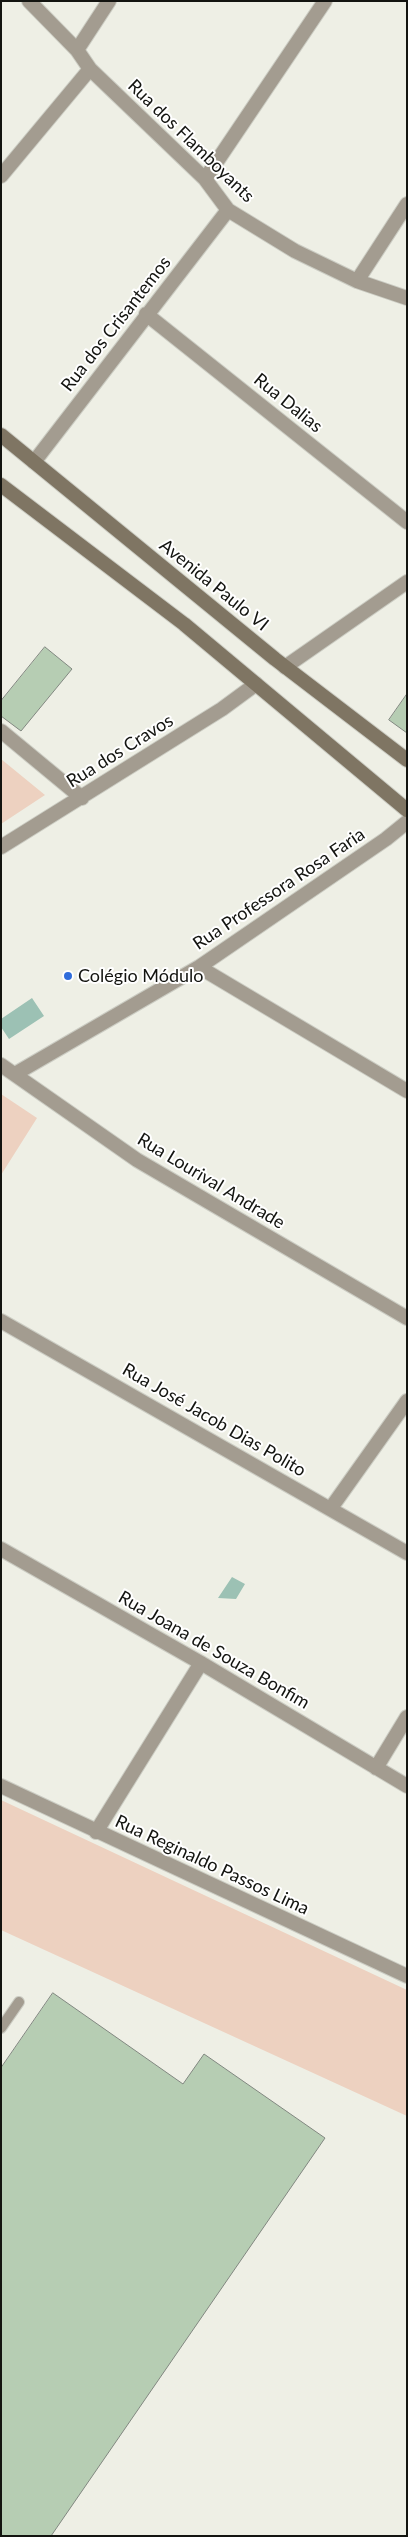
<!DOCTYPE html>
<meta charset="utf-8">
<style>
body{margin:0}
#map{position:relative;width:408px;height:2537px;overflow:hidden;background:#eeefe5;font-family:Lato,sans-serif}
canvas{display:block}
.frame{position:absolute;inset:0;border:2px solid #131410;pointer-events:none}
</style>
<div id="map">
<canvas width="408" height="2537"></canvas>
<div class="frame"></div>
</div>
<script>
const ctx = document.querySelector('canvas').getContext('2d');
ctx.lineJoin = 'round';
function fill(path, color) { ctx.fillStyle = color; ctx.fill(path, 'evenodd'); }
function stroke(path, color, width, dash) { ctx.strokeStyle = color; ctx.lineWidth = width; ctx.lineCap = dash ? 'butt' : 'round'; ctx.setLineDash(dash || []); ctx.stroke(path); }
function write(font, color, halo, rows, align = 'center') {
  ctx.font = font + ' Lato,sans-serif'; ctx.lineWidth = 4; ctx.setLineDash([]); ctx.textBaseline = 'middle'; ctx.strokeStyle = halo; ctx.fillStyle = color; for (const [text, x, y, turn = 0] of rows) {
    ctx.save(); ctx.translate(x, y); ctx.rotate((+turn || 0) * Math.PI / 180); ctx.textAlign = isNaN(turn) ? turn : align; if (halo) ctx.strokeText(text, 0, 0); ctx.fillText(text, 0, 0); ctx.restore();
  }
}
fill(new Path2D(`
 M1,759l44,36 -44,29z
 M1,1094l36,24 -36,57z
 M1,1800l406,190v126l-406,-186z`), '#edd1c0');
fill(new Path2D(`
 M32,998l12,18 -35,23 -8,-12v-8z
 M232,1577l13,7 -9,15 -18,-1z`), '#9cc1b4');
const building = new Path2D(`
 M45,647l27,22 -51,62 -20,-15v-15z
 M407,694v39l-18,-13z
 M53,1993l130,91 21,-30 121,84 -274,398h-50v-468z`);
fill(building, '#b6cdb3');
stroke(building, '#818780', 1);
const service = new Path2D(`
 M1,2028l18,-26`);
const minor = new Path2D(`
 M29,1l48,49 13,19 115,110 23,31 67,41 62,30 50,17
 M77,50l32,-49
 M1,176l89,-107
 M205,179l120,-178
 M357,281l50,-77
 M146,314l261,208
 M34,462l194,-252
 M285,667l122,-85
 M1,731l81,67
 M1,847l221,-138 34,-25
 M199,967l208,124
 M1,1065l136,95 270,158
 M15,1074l184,-107 187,-128 21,-17
 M1,1321l406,232
 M331,1508l76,-107
 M1,1549l200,114 206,123
 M376,1768l31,-51
 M1,1786l406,190
 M96,1832l105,-169`);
const secondary = new Path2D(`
 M1,435l274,224 132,101
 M1,485l183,139 223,186`);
stroke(service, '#cbccc3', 12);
stroke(minor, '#cbccc3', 16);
stroke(secondary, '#cbccc3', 16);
stroke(service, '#a39c90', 10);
stroke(minor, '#a39c90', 14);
stroke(secondary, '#7f7563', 14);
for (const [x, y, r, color] of [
 [68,976,5,"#306ddb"]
]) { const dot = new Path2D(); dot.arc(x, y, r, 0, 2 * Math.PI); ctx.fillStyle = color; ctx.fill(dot); stroke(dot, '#fff', 2); }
write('18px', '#131410', '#fff', [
 ["Rua dos Flamboyants",191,141,44],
 ["Rua dos Crisantemos",116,324,-52],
 ["Rua Dalias",288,403,39],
 ["Avenida Paulo VI",214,585,39],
 ["Rua dos Cravos",120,751,-32],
 ["Rua Professora Rosa Faria",279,889,-34],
 ["Rua Lourival Andrade",211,1181,31],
 ["Rua José Jacob Dias Polito",214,1420,30],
 ["Rua Joana de Souza Bonfim",214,1650,30],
 ["Rua Reginaldo Passos Lima",212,1865,25]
]);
write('18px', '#131410', '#fff', [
 ["Colégio Módulo",78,976]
], 'left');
</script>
